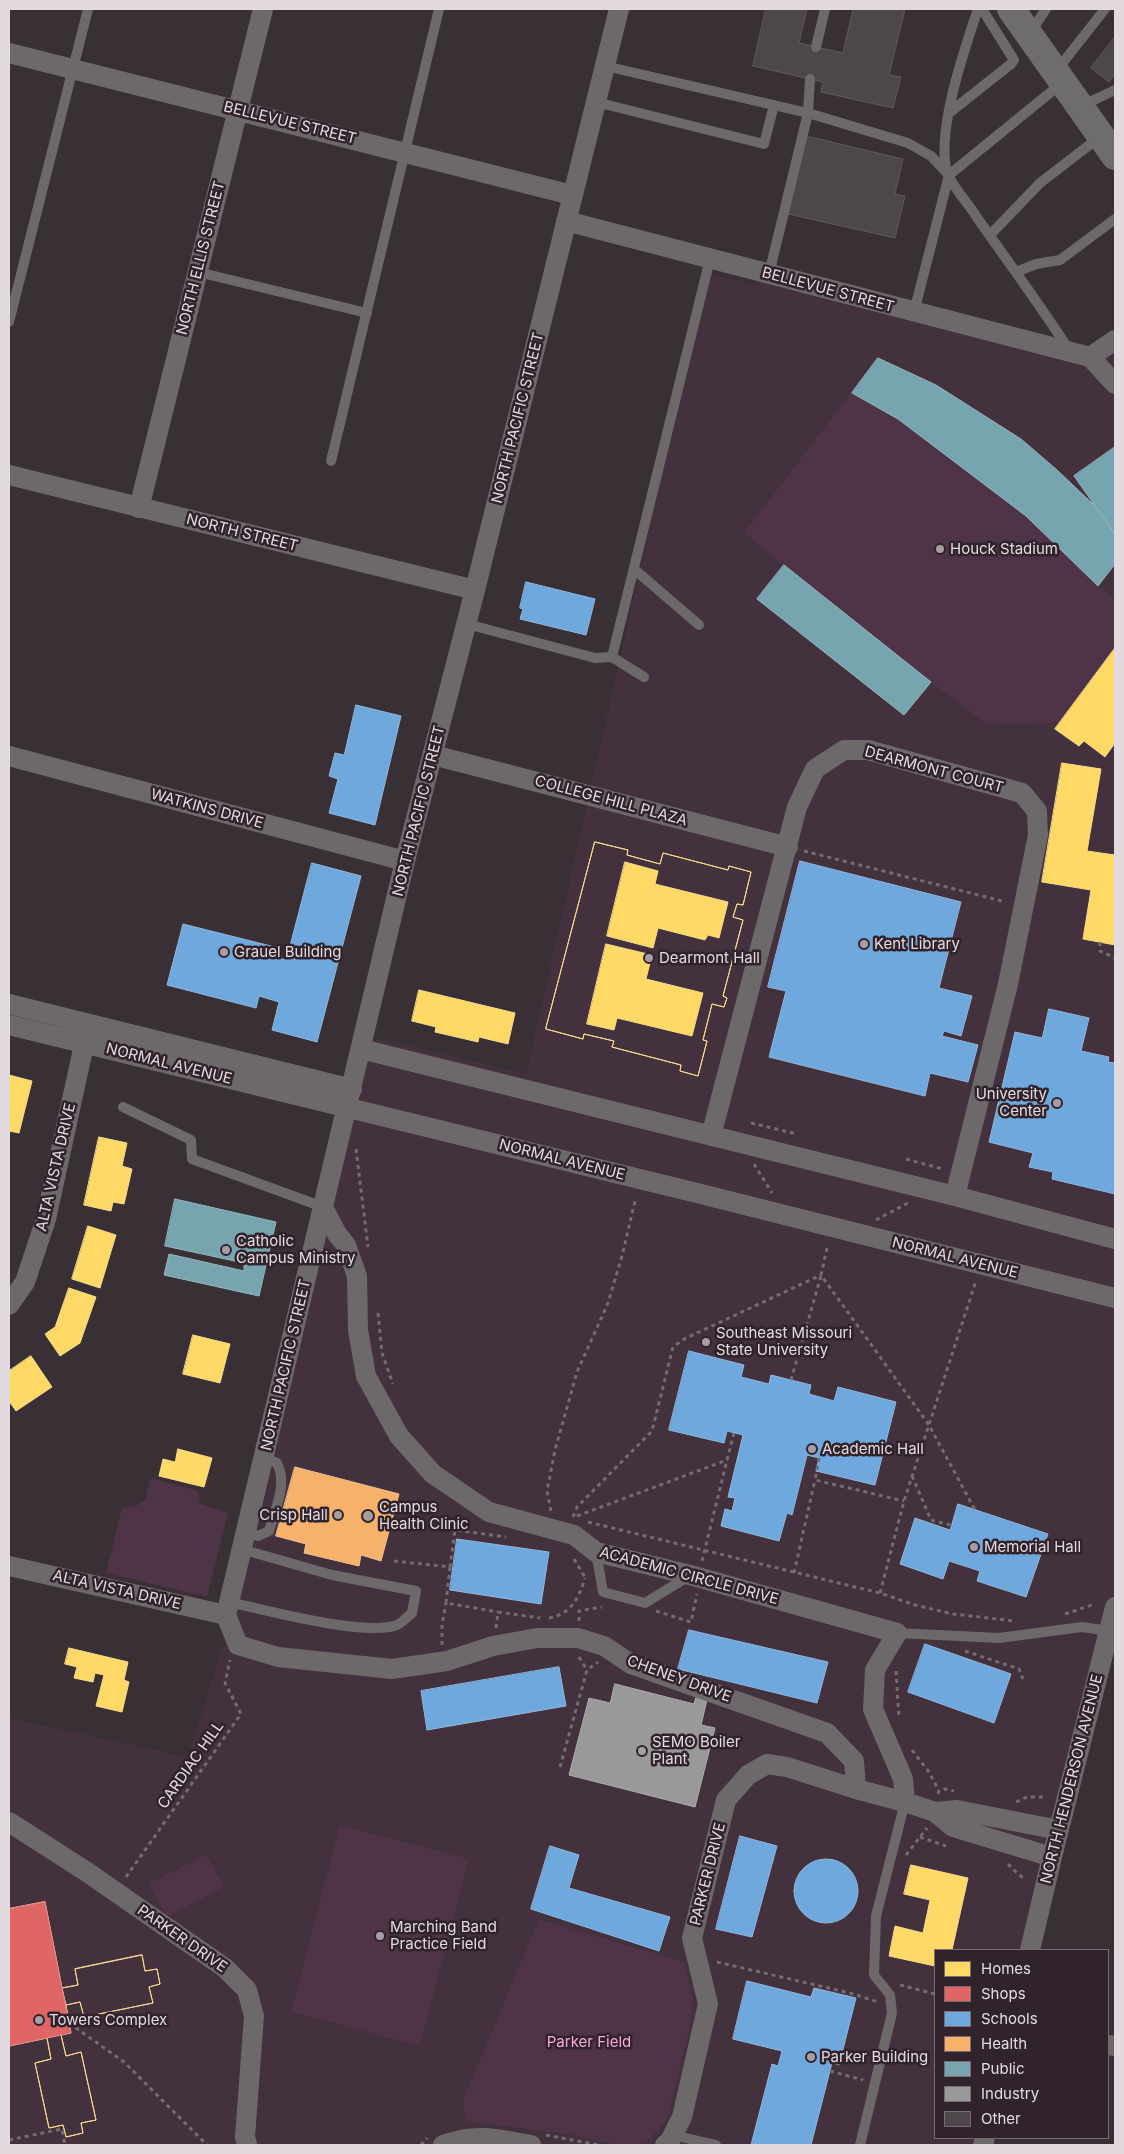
<!DOCTYPE html>
<style>
body{margin:0}
#map{position:relative;width:1124px;height:2154px;overflow:hidden;background:#383035;font-family:Inter,sans-serif}
canvas{display:block}
.frame{position:absolute;inset:0;border:10px solid #e3dae0;pointer-events:none}
.legend{position:absolute;left:934px;top:1949px;width:175px;height:190px;box-sizing:border-box;background:#31232c;border:1px solid #786c74;margin:0;padding:6px 9px;list-style:none;font-size:15px;color:#e3dae0}
.legend li{display:flex;align-items:center;gap:10px;height:25px}
.legend b{width:25px;border:1px solid #786c74}
</style>
<div id="map">
<canvas width="1124" height="2154"></canvas>
<div class="frame"></div>
<ul class="legend">
<li><b style="height:14px;background:#ffd966"></b>Homes</li>
<li><b style="height:14px;background:#e06666"></b>Shops</li>
<li><b style="height:14px;background:#6fa8dc"></b>Schools</li>
<li><b style="height:14px;background:#f6b26b"></b>Health</li>
<li><b style="height:14px;background:#76a5af"></b>Public</li>
<li><b style="height:14px;background:#999"></b>Industry</li>
<li><b style="height:14px;background:#4d464b"></b>Other</li>
</ul>
</div>
<script>
const ctx = document.querySelector('canvas').getContext('2d');
ctx.lineJoin = 'round';
function fill(path, color) { ctx.fillStyle = color; ctx.fill(path, 'evenodd'); }
function stroke(path, color, width, dash) { ctx.strokeStyle = color; ctx.lineWidth = width; ctx.lineCap = dash ? 'butt' : 'round'; ctx.setLineDash(dash || []); ctx.stroke(path); }
function write(font, color, halo, rows, align = 'center') {
  ctx.font = font + ' Inter,sans-serif'; ctx.lineWidth = 5; ctx.setLineDash([]); ctx.textBaseline = 'middle'; ctx.strokeStyle = halo; ctx.fillStyle = color; for (const [text, x, y, turn = 0] of rows) {
    ctx.save(); ctx.translate(x, y); ctx.rotate((+turn || 0) * Math.PI / 180); ctx.textAlign = isNaN(turn) ? turn : align; if (halo) ctx.strokeText(text, 0, 0); ctx.fillText(text, 0, 0); ctx.restore();
  }
}
fill(new Path2D(`
 M707,273l46,11 16,-10 302,79 44,-13v1267l-84,343h-96v188h50l-2,7h-974v-427l179,39 56,-181 104,-469 29,-69 149,36z`), '#43313e');
fill(new Path2D(`
 M878,358l58,27 85,54 36,31 37,35 21,29v30l-17,22 17,14v48l-56,75 -71,2 -57,-43 -27,33 -147,-116 27,-34 -40,-32z
 M151,1478l44,12 4,3 1,11 28,9 -21,84 -101,-24 16,-65 16,-3 7,-5z
 M340,1825l129,34 -49,187 -129,-34z
 M206,1854l18,33 -57,30 -18,-33z
 M539,1919l145,43 9,39 -3,26 -22,89 -10,15 -13,11 -11,3 -29,-2 -38,-9 -101,-13 -4,-18z`), '#4e3446');
const homes = new Path2D(`
 M1115,648v95l-10,14 -21,-16 -5,5 -24,-17z
 M1062,763l39,6 -14,82 28,4v90l-32,-6 8,-49 -49,-8z
 M595,842l33,8 -1,5 33,9 3,-11 65,17 1,-4 22,6 -8,33 -6,-1 -4,13 10,3 -20,76 4,2 -3,9 -12,-3 -9,36 4,1 -9,35 -18,-5 1,-6 -69,-18 2,-6 -30,-7 -1,5 -37,-10zM625,862l33,9 -3,13 73,18 -9,36 -11,-3 -3,5 -47,-12 -5,20 -46,-12zM606,944l46,11 -6,24 57,14 -11,43 -75,-18 -3,12 -27,-6z
 M595,842l33,8 -1,5 33,9 3,-11 65,17 1,-4 22,6 -8,33 -6,-1 -4,13 10,3 -20,76 4,2 -3,9 -12,-3 -9,36 4,1 -9,35 -18,-5 1,-6 -69,-18 2,-6 -30,-7 -1,5 -37,-10z
 M419,990l96,23 -7,31 -29,-7 -1,5 -43,-10 1,-5 -24,-6z
 M9,1075l23,6 -13,52 -10,-2z
 M99,1137l28,6 -5,23 10,3 -8,35 -11,-2 -2,9 -27,-6z
 M88,1226l28,9 -16,53 -28,-9z
 M69,1288l27,9 -16,46 -20,13 -15,-22 10,-7z
 M193,1335l37,9 -10,39 -37,-9z
 M31,1356l21,31 -36,24 -7,-10v-30z
 M178,1449l34,9 -8,29 -45,-11 4,-17 12,3z
 M69,1648l59,14 -4,18 5,2 -7,30 -26,-6 8,-31 -9,-2 -2,9 -19,-4 3,-11 -12,-3z
 M911,1865l57,13 -16,72h-17v16l-46,-10 6,-30 28,7 7,-33 -26,-6z
 M45,1902l17,86 16,-3 -3,-16 67,-14 3,16 12,-2 3,15 -11,3 4,16 -69,14 -4,-15 -14,3 5,28 -10,2 5,21 15,-4 15,68 -15,3 2,10 -17,4 -3,-12 -14,3 -14,-65 16,-4 -4,-21 -38,8v-137z
 M142,1955l3,16 12,-2 3,15 -11,3 4,16 -69,14 -4,-15 -14,3 -4,-17 16,-3 -3,-16z
 M61,2035l5,21 15,-4 15,68 -15,3 2,10 -17,4 -3,-12 -14,3 -14,-65 16,-4 -4,-21z`);
fill(homes, '#ffd966');
stroke(homes, '#f7d98b', 1);
const shops = new Path2D(`
 M45,1902l26,131 -62,13v-137z`);
fill(shops, '#e06666');
stroke(shops, '#e1898b', 1);
const schools = new Path2D(`
 M526,582l69,17 -9,36 -66,-16 3,-10 -3,-1z
 M356,705l45,11 -26,109 -46,-12 9,-34 -9,-3 6,-23 9,2z
 M800,861l161,41 -22,86 33,8 -11,40 -17,-5 -2,5 36,9 -10,37 -38,-9 -5,23 -156,-39 17,-66 -18,-4z
 M312,863l49,13 -44,166 -45,-12 7,-28 -20,-6 -3,12 -89,-23 16,-61 92,23 -2,9 13,4z
 M1049,1009l40,9 -8,33 28,6 -1,5 7,1v131l-63,-15 1,-7 -24,-5 4,-14 -44,-11 26,-110 27,6z
 M689,1351l55,14 -3,12 28,7 2,-9 40,10 -2,9 25,7 4,-14 58,15 -21,83 -59,-14 3,-13 -12,-3 -15,60 -5,-2 -8,28 -58,-15 4,-17 7,2 3,-13 -7,-1 15,-62 -16,-4 -3,12 -55,-13z
 M958,1504l90,30 -22,63 -49,-16 3,-10 -31,-10 -6,18 -43,-15 15,-46 35,12z
 M457,1539l92,13 -8,52 -91,-14z
 M689,1630l139,32 -11,41 -139,-34z
 M925,1644l86,30 -17,49 -86,-31z
 M559,1667l7,39 -139,24 -6,-39z
 M740,1836l37,10 -25,91 -36,-8z
 M550,1846l29,9 -10,33 101,29 -11,34 -128,-42z
 M794 1891a32 32 0 1 1 64 0a32 32 0 1 1-64 0Z
 M747,1981l64,16 3,-9 42,10 -17,67 -7,-2 -21,82h-60l21,-81 6,2 4,-15 -49,-12z`);
fill(schools, '#6fa8dc');
stroke(schools, '#92b7dd', 1);
const health = new Path2D(`
 M295,1467l104,27 -18,67 -20,-6 -2,11 -55,-13 2,-9 -30,-8z`);
fill(health, '#f6b26b');
stroke(health, '#f0be8e', 1);
const public = new Path2D(`
 M878,358l58,27 85,54 36,31 37,35 21,29v30l-17,22 -72,-70 -128,-97 -46,-26z
 M1115,447v87l-41,-58z
 M784,565l147,117 -27,33 -147,-116z
 M175,1199l101,23 -17,74 -95,-21 5,-21 75,17v-8l-79,-17z`);
fill(public, '#76a5af');
stroke(public, '#97b5be', 1);
const industry = new Path2D(`
 M615,1684l79,20 2,-7 11,3 -6,25 14,3 -20,79 -126,-32 20,-77 21,5z`);
fill(industry, '#999');
stroke(industry, '#afacae', 1);
const building = new Path2D(`
 M766,9h41l-8,34 44,10 10,-44h52l-16,66 12,2 -8,31 -72,-16 2,-10 -70,-16z
 M1115,37v37l-6,8 -18,-14z
 M806,136l97,23 -8,35 10,2 -10,42 -107,-24z`);
fill(building, '#4d464b');
stroke(building, '#5f585d', 1);
stroke(new Path2D(`
 M804,851l202,51
 M1100,942v9l15,7
 M751,1123l46,11
 M356,1149l12,98
 M906,1159l37,10
 M754,1164l18,29
 M876,1220l32,-17
 M827,1248l-6,27 108,150 46,85
 M378,1313l4,40 11,31
 M791,1380l30,-104
 M819,1458l-4,22 89,21
 M912,1476l19,44 20,5
 M551,1511l-4,-20 8,-41 22,-78 31,-69 14,-47 13,-55
 M577,1516l150,-56 7,-27
 M573,1517l4,-10 75,-76 21,-84 11,-8 137,-64
 M588,1522l292,71 35,12 38,9 62,7
 M574,1559l12,20
 M394,1561l56,6 5,-37 51,7
 M702,1561l25,-101
 M450,1567l-4,36 52,9
 M794,1573l21,-93
 M880,1593l24,-92 72,-220
 M656,1611l35,11 6,-28
 M1065,1614l30,-10
 M549,1618c22,-4 30,-20 36,-40
 M579,1621v-10l23,-4
 M496,1628l2,-16 42,6
 M442,1645v-20l4,-22
 M965,1651l54,18 4,10
 M579,1657l8,13
 M896,1671l3,48
 M912,1750l17,22 10,19
 M560,1767l27,-97 11,-8
 M938,1794l1,-3 6,-2 9,2
 M1016,1802l11,-5h19
 M920,1837l26,9
 M906,1855l21,-27
 M1008,1864l10,10 8,6
 M126,1877l115,-163 -16,-31 5,-23
 M717,1962l133,31 28,9
 M900,1985l35,9
 M69,2023l55,39 83,83
 M830,2071l33,9
 M546,2135l53,10
 M9,2140l53,-11 3,16
 M421,2145l6,-7`), '#716d70', 3, [4, 4]);
stroke(new Path2D(`
 M978,9c-13,39 -44,127 -30,166 5,12 23,32 30,44 31,44 62,86 91,131
 M1030,33l16,-24
 M816,47l9,-38
 M605,66l203,47 100,30 23,13 17,18
 M1057,70l48,-61
 M596,102l168,42 10,-39
 M1081,106l34,-16
 M949,113l62,-49 3,-4 -32,-51
 M990,235l50,-52 61,-47
 M198,272l169,41
 M1016,272l20,-8 24,-4 55,-41
 M769,274l39,-161 2,-34
 M914,312l35,-137 113,-92
 M9,322l79,-313
 M331,461l108,-452
 M634,569l65,56
 M467,624l128,34 17,-1 98,-398
 M612,657l32,20
 M123,1107l68,33 1,19 131,48
 M246,1532l12,4 11,-5c6,-22 19,-47 8,-68l-13,-5
 M596,1552l7,40 42,11 44,-27
 M229,1602c36,8 136,35 168,23 5,-2 10,-8 15,-12l4,-22 -84,-16 -91,-26
 M897,1633l102,5 83,-11 27,4
 M673,2135l43,10
 M860,2145l32,-132 -2,-18 -16,-20 2,-59 29,-114`), '#6d696b', 10);
stroke(new Path2D(`
 M9,53l563,142
 M566,221l524,136 25,27
 M1090,357l25,-17
 M9,475l466,115
 M139,508l124,-499
 M433,755l355,92
 M9,756l396,105
 M9,1004l343,85
 M9,1025l688,168 418,105
 M361,1049l594,147 160,43
 M711,1136l86,-329 18,-38 29,-19h24l154,43 15,18 1,24 -30,149 -53,212
 M323,1207l14,27 9,11 11,31 1,54 8,46 33,60 34,38 56,38 85,23 22,17 94,23 207,58 -22,37 -2,39 30,70 2,23
 M9,1305l16,-23 21,-63 41,-188
 M9,1566l217,49
 M226,1615l179,-754 70,-271 144,-581
 M226,1615l12,30 40,12 114,12 55,-8 46,-15 44,-8h41l26,8 27,18 196,69 27,28 2,28 49,13 30,10 18,15 99,30
 M935,1812l22,-2 102,20
 M9,1822l78,50 138,96 22,22 7,26 -9,121 2,8
 M1030,1950l22,-93 63,-250
 M1108,2045l7,1
 M443,2145c35,-12 53,-6 88,0
 M665,2145l5,-4 12,-24 26,-113 -16,-66 34,-138 22,-25 19,-11 20,3 69,22
 M983,2145l2,-7`), '#6d696b', 20);
stroke(new Path2D(`
 M1011,9l104,147`), '#6f6c6e', 28);
for (const [x, y, r, color] of [
 [940,549,5,"#a79ea4"],
 [864,944,5,"#a79ea4"],
 [224,952,5,"#a79ea4"],
 [649,958,5,"#a79ea4"],
 [1057,1103,5,"#a79ea4"],
 [226,1250,5,"#a79ea4"],
 [706,1342,5,"#a79ea4"],
 [812,1449,5,"#a79ea4"],
 [338,1515,5,"#a79ea4"],
 [368,1516,6,"#a79ea4"],
 [974,1547,5,"#a79ea4"],
 [642,1751,5,"#a79ea4"],
 [380,1936,5,"#a79ea4"],
 [39,2020,5,"#a79ea4"],
 [811,2057,5,"#a79ea4"]
]) { const dot = new Path2D(); dot.arc(x, y, r, 0, 2 * Math.PI); ctx.fillStyle = color; ctx.fill(dot); stroke(dot, '#31232c', 2); }
write('15px', '#e3dae0', '#31232c', [
 ["BELLEVUE STREET",290,123,14],
 ["NORTH ELLIS STREET",201,258,-76],
 ["BELLEVUE STREET",828,290,15],
 ["NORTH PACIFIC STREET",518,418,-76],
 ["NORTH STREET",242,533,14],
 ["DEARMONT COURT",934,770,15],
 ["COLLEGE HILL PLAZA",611,801,15],
 ["WATKINS DRIVE",207,809,15],
 ["NORTH PACIFIC STREET",419,811,-76],
 ["NORMAL AVENUE",169,1064,14],
 ["NORMAL AVENUE",562,1160,14],
 ["ALTA VISTA DRIVE",56,1167,-77],
 ["NORMAL AVENUE",955,1258,14],
 ["NORTH PACIFIC STREET",286,1365,-77],
 ["ACADEMIC CIRCLE DRIVE",689,1576,15],
 ["ALTA VISTA DRIVE",117,1590,13],
 ["CHENEY DRIVE",679,1679,20],
 ["CARDIAC HILL",191,1765,-55],
 ["NORTH HENDERSON AVENUE",1072,1779,-76],
 ["PARKER DRIVE",708,1874,-76],
 ["PARKER DRIVE",182,1939,35]
]);
write('15px', '#e3dae0', '#31232c', [
 ["Houck Stadium",950,549],
 ["Kent Library",874,944],
 ["Grauel Building",234,952],
 ["Dearmont Hall",659,958],
 ["University",1047,1094,"right"],
 ["Center",1047,1111,"right"],
 ["Catholic",236,1241],
 ["Campus Ministry",236,1258],
 ["Southeast Missouri",716,1333],
 ["State University",716,1350],
 ["Academic Hall",822,1449],
 ["Campus",379,1507],
 ["Health Clinic",379,1524],
 ["Crisp Hall",328,1515,"right"],
 ["Memorial Hall",984,1547],
 ["SEMO Boiler",652,1742],
 ["Plant",652,1759],
 ["Marching Band",390,1927],
 ["Practice Field",390,1944],
 ["Towers Complex",49,2020],
 ["Parker Building",821,2057]
], 'left');
write('15px', '#f6a9df', '#31232c', [
 ["Parker Field",589,2042]
]);
</script>
